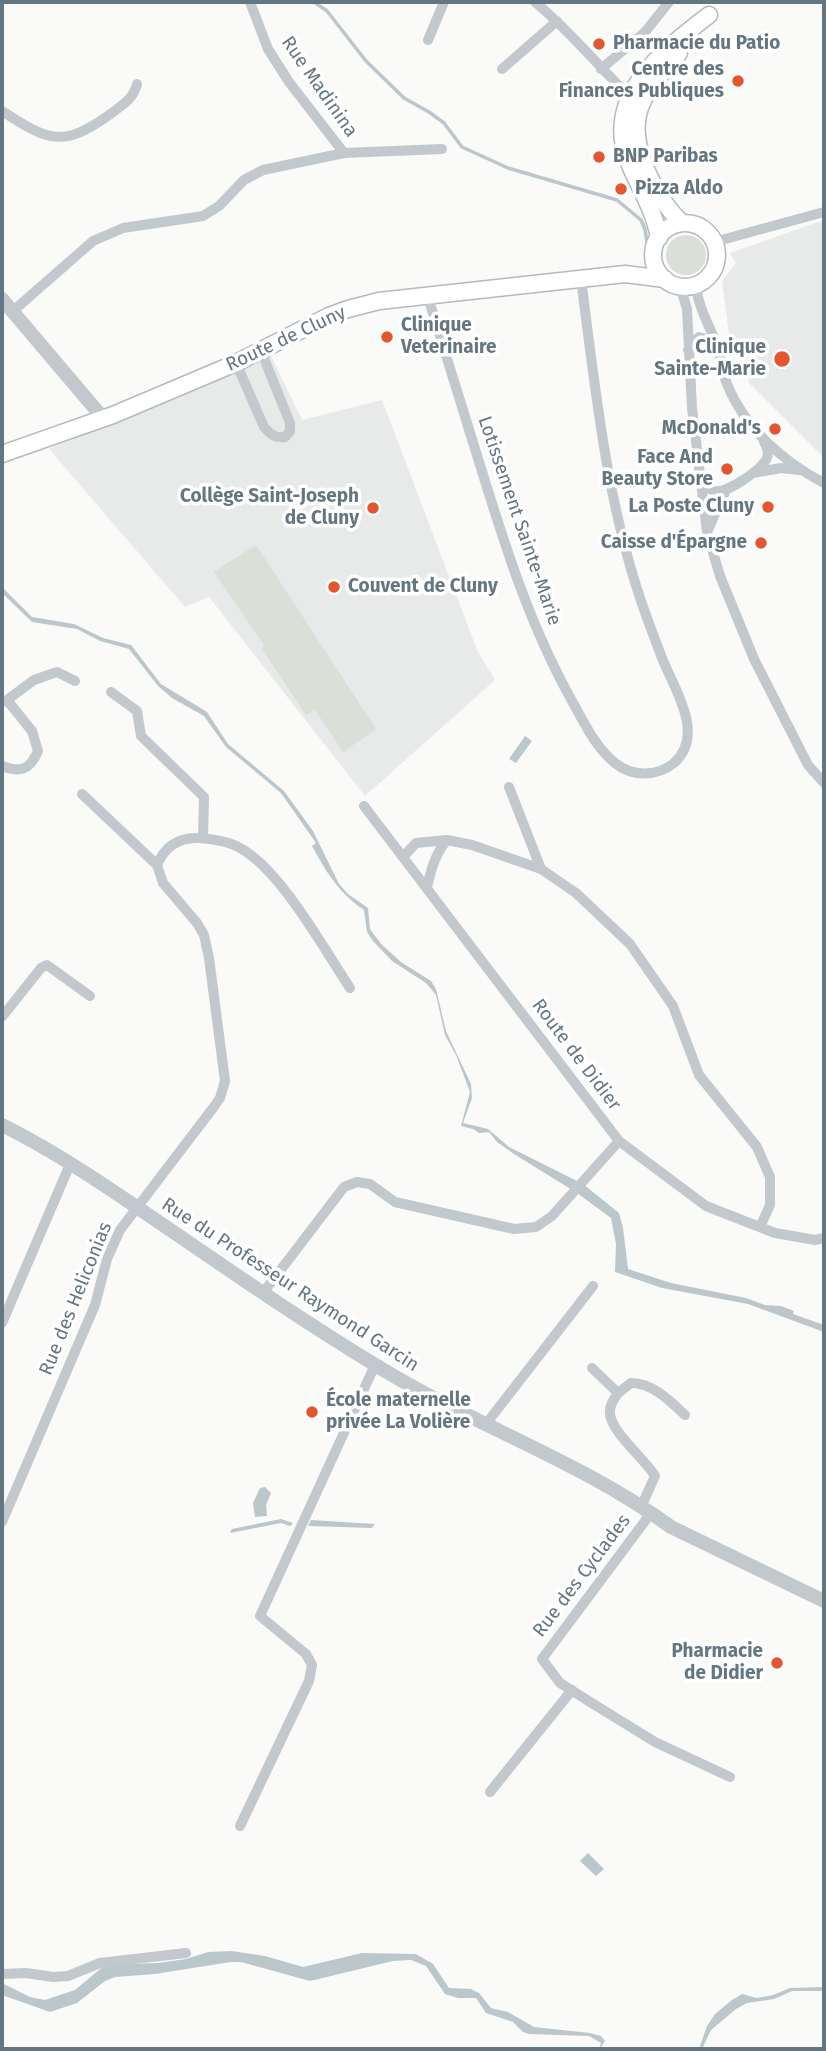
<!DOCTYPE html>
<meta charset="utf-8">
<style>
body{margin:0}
#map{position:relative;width:826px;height:2051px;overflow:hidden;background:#fafaf8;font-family:"Fira Sans",sans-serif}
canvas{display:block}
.frame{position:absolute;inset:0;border:4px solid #657683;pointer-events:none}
</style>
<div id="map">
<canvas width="826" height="2051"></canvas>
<div class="frame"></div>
</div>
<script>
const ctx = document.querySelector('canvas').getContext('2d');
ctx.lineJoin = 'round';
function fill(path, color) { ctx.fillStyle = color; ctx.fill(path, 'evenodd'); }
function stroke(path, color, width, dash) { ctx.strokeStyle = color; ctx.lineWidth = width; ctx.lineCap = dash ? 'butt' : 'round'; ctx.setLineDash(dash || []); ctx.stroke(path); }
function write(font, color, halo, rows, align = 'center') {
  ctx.font = font + ' "Fira Sans",sans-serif'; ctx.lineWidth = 7; ctx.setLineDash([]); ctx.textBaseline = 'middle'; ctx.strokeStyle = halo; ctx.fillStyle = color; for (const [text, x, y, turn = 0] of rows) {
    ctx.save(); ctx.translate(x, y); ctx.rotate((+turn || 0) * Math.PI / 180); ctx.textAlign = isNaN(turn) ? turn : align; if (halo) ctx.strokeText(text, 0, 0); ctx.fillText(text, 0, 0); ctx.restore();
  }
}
fill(new Path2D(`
 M824,220v238l-74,-74 -21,-50 -7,-53 14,-18 -6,-10z
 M271,356l31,64 80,-20 95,250 18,30 -130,116 -156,-199 -24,10 -136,-158z`), '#e8e9e9');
fill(new Path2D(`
 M666 255a20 20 0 1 1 40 0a20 20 0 1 1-40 0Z
 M256,545l120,184 -33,23 -28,-42 -9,5 -44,-66 2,-4 -50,-73z`), '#dadfd7');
fill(new Path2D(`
 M2,587l30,30 42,7 29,14 28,7 30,39 46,28 21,32 56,47 29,40 26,53 9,10 20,14 2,21 11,15 20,18 30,19 5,8 10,42 25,53 1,14 -9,25 25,6 21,18 74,37 36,29 4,15 5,41 43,14 75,15 19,7 16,1 13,5 -1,3 31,11v7l-76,-28 -86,-16 -47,-16 1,-28 -5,-26 -34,-25 -63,-39 -17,-12 -8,-10 -10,1 -6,-4 -12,-3 9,-34 -14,-37 -11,-20 -9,-40 -10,-12 -34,-22 -19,-20 -6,-9 -3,-22c-25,-17 -38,-38 -52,-64l4,-3 -35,-50 -55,-46 -22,-31 -32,-18 -14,-12 -29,-37 -29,-8 -23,-12 -45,-7 -30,-29z
 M525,736l7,5 -16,22 -7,-4z
 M265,1487l6,6 -5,12 1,11 -12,1 -2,-14 7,-15z
 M281,1519l12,4 -3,3 -9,-3 -51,10 2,-4z
 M311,1520l64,4 -3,4 -64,-2z
 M588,1853l16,16 -8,7 -16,-15z
 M232,1951l33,5 38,11 59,-14 54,1 17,10 16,24 22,1 8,4 12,15 17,4 26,15 56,6 11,3 4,5 -5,8h-4l4,-2 1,-4 -12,-7 -60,-2 -6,-2 -10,-10 -27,-9 -10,-15h-18l-13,-4 -19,-28 -15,-6 -18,1 -83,20 -69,-19h-10l-76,12 -40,3 -10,4 -28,22 -27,9 -48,-17v-12l28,14 15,3 30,-10 30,-25 53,-2 28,-4 22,-7z
 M824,1987v4h-32l-18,8 -27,4 -11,6 -25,21 -9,19h-3l8,-23 8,-12 17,-14 10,-6 15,4 16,-3 17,-7z`), '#bbc7cb');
stroke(new Path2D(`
 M314,2l13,9 39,50 38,37 25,14 15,11 18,24 46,21 109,32 24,20 4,9 2,14`), '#bbc7cb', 3.5);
const secondary = new Path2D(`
 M679,53c-36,40 -55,62 -33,116 9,21 19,38 36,54
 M653 255a32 32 0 1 1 64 0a32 32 0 1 1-64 0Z
 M659,238c-5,-28 -19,-49 -30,-75 -27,-66 33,-112 80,-148
 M2,454l111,-39 123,-52 93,-47 19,-7 31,-8 246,-27 40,5`);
stroke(secondary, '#b3babf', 19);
stroke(new Path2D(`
 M250,2l18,47 21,33 55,71
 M535,2c36,30 65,66 99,99
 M428,40l16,-38
 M502,69l55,-48
 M601,69l44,-37 24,-30
 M2,111c46,30 61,37 107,4 13,-10 24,-15 28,-31
 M714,242l110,-30
 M696,285c2,23 14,41 21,61 5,12 5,26 10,38 18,44 55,77 97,99
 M680,286l7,23 5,99 15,124 13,44 34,83 54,106 16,18
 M427,294c18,57 35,114 53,171 25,81 50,161 92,236 12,21 23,46 43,62 17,14 42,14 59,0 32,-29 0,-74 -12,-105 -5,-13 -10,-27 -15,-40 -40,-109 -51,-224 -66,-339
 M13,311l80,-70 30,-13 80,-12 16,-10 25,-26 19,-10 81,-17 98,-4
 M688,350l11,-13 11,3 6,6
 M236,363l28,64c7,8 11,11 21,10l5,-6v-8l-29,-72
 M753,473l28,-5 18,2
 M700,482c4,2 10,8 15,9 12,3 47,-22 52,-33 2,-5 0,-11 -3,-16
 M707,532l19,-42
 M111,692l26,19 4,25 63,61 -1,41
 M2,702l5,-2 27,-20 23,-8 18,9
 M2,766c18,7 28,4 36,-15l-6,-20 -25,-31
 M509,787l32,82
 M82,794l75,71
 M364,806l255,335 87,65 69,27 40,7 9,-2
 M404,856l12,-13 31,-3 25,5 69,24 35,24 54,51 43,62 26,69 58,72 13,30v28l-10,22
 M427,887c4,-17 8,-33 20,-47
 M2,1017l39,-49 6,-3 43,31
 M263,1293l81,-106 13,-5 13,2 25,18 119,27 22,-2 16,-11 67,-75
 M2,1323l69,-161
 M592,1368l26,25c-4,6 -9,12 -8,20 0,18 35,46 45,63l-14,31
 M618,1393l13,-10c22,0 39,18 54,32
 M486,1424l107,-138
 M651,1513l-109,146 18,24 35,22 60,37 75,35
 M2,1522l93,-217 12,-46 13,-29 93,-122 7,-10 5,-17 -16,-123 -5,-23 -7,-12 -34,-40 -6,-18c8,-19 22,-28 42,-27 14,1 29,3 41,10 40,21 84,101 110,140
 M490,1792l82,-102
 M240,1826l69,-145 3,-16 -6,-11 -46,-38 115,-251
 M2,1974l24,-1 27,4 15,-1 32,-13 86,-10`), '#c3c8cc', 10);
stroke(new Path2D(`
 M2,299l101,119
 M2,1125c60,30 111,66 167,104 70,48 140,96 213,140 94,57 200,93 289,158l153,74`), '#c3c8cc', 14);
stroke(secondary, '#fff', 16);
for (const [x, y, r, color] of [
 [599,44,7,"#e4572e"],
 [738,81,7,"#e4572e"],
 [599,157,7,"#e4572e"],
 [621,189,7,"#e4572e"],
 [387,337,7,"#e4572e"],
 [782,359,9,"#e4572e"],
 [775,429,7,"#e4572e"],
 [727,469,7,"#e4572e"],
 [768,507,7,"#e4572e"],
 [373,508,7,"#e4572e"],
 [761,543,7,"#e4572e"],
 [334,587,7,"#e4572e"],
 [312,1412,7,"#e4572e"],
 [777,1663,7,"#e4572e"]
]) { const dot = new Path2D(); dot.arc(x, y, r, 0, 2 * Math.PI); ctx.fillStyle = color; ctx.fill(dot); stroke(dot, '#fff', 2.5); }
write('bold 19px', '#657683', '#fff', [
 ["Pharmacie du Patio",613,44,"left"],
 ["Centre des",724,70],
 ["Finances Publiques",724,92],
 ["BNP Paribas",613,157,"left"],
 ["Pizza Aldo",635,189,"left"],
 ["Clinique",401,326,"left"],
 ["Veterinaire",401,348,"left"],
 ["Clinique",766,348],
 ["Sainte-Marie",766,370],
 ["McDonald's",761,429],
 ["Face And",713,458],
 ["Beauty Store",713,480],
 ["Collège Saint-Joseph",359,497],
 ["de Cluny",359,519],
 ["La Poste Cluny",754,507],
 ["Caisse d'Épargne",747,543],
 ["Couvent de Cluny",348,587,"left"],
 ["École maternelle",326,1401,"left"],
 ["privée La Volière",326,1423,"left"],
 ["Pharmacie",763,1652],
 ["de Didier",763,1674]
], 'right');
write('19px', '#657683', '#fff', [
 ["Rue Madinina",319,87,55],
 ["Route de Cluny",286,339,-25],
 ["Lotissement Sainte-Marie",519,521,71],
 ["Route de Didier",576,1055,53],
 ["Rue du Professeur Raymond Garcin",290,1285,33],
 ["Rue des Heliconias",76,1299,-68],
 ["Rue des Cyclades",582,1576,-53]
]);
</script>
